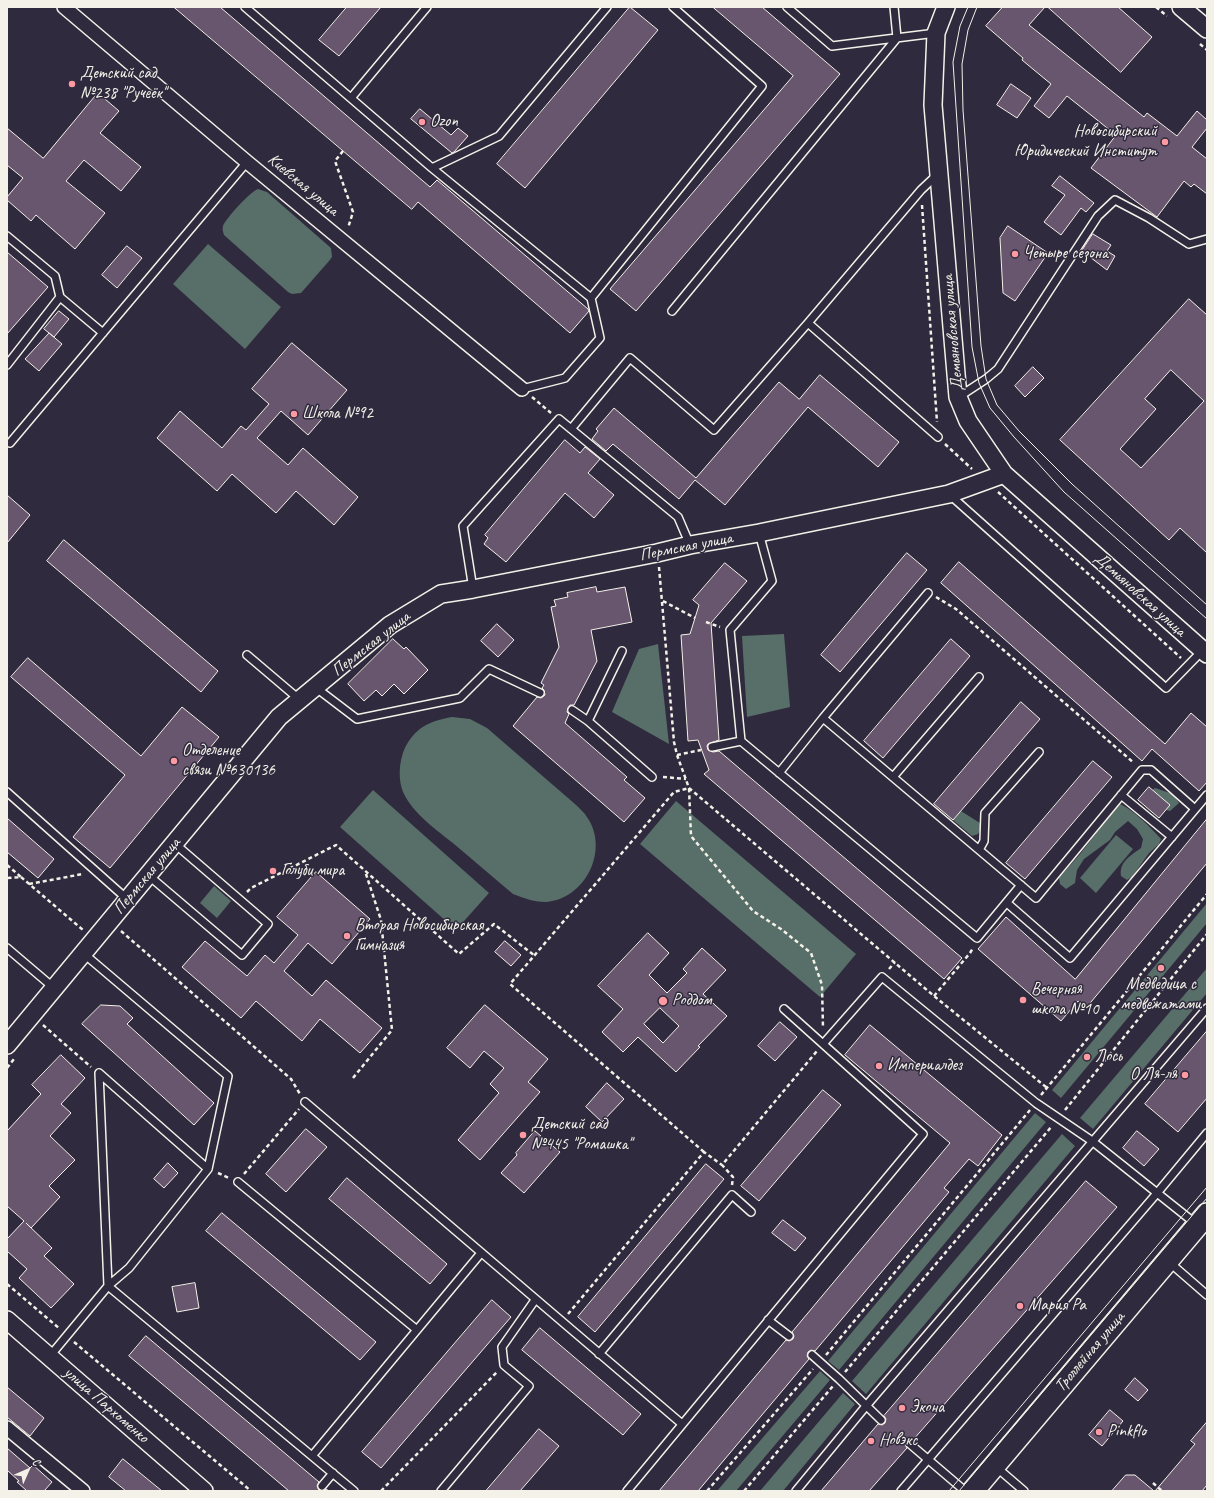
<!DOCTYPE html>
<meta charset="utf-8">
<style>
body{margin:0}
#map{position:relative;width:1214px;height:1498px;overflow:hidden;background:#2f2a3d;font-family:Caveat,sans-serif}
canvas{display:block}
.frame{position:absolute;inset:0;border:8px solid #f4f1e8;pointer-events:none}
.north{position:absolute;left:8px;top:1450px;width:40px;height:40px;-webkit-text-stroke:3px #2f2a3d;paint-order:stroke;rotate:45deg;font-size:11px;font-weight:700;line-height:16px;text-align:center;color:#f4f1e8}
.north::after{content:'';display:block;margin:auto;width:14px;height:18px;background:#f4f1e8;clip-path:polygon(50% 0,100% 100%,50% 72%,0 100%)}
</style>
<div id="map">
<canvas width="1214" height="1498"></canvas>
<div class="frame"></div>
<div class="north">С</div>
</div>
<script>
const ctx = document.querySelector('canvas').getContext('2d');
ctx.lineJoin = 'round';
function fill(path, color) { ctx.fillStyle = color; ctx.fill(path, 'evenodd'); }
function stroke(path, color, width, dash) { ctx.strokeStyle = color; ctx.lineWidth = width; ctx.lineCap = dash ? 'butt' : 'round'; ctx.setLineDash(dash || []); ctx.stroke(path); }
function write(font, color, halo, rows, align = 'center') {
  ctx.font = font + ' Caveat,sans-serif'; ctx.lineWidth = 3; ctx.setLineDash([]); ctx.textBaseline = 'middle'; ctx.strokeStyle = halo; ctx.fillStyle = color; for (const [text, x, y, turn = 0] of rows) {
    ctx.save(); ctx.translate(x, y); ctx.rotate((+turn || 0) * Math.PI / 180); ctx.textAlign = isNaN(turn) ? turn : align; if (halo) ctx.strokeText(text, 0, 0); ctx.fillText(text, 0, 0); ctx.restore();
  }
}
fill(new Path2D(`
 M258,189l9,3 64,56 1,9 -3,4 -28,32 -9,1 -4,-2 -64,-57c-1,-3 -2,-6 -1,-9 3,-8 28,-35 35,-37z
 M208,244l73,63 -36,42 -72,-65z
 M784,634l6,73 -43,10 -5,-81z
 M658,644l11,100 -57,-32 27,-63z
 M452,717l18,2 17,9 88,76c4,4 9,8 12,13 23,33 -2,83 -42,85 -12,0 -21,-4 -32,-8 -20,-17 -39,-33 -59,-50 -17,-14 -41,-30 -51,-52 -5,-13 -4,-29 1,-42 10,-22 25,-29 48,-33z
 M1155,788l18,6 6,9 -9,8 -4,-1 -14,-20z
 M373,790l116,103 -33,37 -116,-103z
 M676,801l180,153 -36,43 -180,-153z
 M1120,804c15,7 30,23 41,35l-2,5 -10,9 -17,24 -5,3 -6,-4c-2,-14 9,-20 20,-28l2,-9 -6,-10 -9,-8 -13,11 -5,8 -26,19 -7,11 -2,13 -9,6 -6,-5 -1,-6 21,-24 38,-49z
 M961,811l22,14 -5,9 -6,2 -19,-16z
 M1116,835l17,14 -37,44 -16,-15z
 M214,886l17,15 -14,17 -17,-15z
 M1207,903v20l-146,175 -9,-8z
 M1207,968v25l-114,136 -13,-11z
 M1035,1113l11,9 -207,248 -11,-9z
 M1062,1134l13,12 -209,248 -14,-13z
 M820,1371l10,9 -94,111h-19z
 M843,1393l12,11 -72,87h-23z`), '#586e68');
const building = new Path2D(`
 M174,7h46l210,180 7,-7 151,129 1,2 -19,22 -152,-131 -6,7z
 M347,7h34l-42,49 -20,-16z
 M630,7l28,23 -133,158 -28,-24z
 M713,7h49l78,67 -204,237 -26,-22 183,-213z
 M1003,7h42l-16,18 115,92 3,-4 30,23 20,-25 10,9v8l-15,19 15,12v35l-13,-10 -3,3 -7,-6 -27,36 -66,-49 25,-33 -49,-39 -18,22 -15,-12 17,-22 -29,-24 1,-2 -37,-32z
 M1048,7h70l34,30 -31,35z
 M1011,84l20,14 -14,20 -20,-13z
 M98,93l21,18 -19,22 41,34 -20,24 -37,-31 -18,21 39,32 -30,36 -39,-34 -5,6 -24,-21v-3l16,-19 -16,-13v-37l36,30z
 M420,109l31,26 7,-7 10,8 -14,16 -2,1 -41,-34z
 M1060,176l34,27 -8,9 -5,-4 -20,27 -17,-13 21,-27 -13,-9z
 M1008,226l40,27 -33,48 -12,-8 -3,-55z
 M1093,234l18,11 -4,6 8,5 -8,14 -25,-19z
 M127,246l15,12 -25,30 -15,-13z
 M7,252l41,35 -41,47z
 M1189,299l18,16v238l-27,-25 -11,12 -109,-100zM1171,370l33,31 -63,67 -21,-19 36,-40 -11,-10z
 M59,311l10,8 -15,18 -5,-4 13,11 -23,27 -14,-12 24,-26 -5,-4z
 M292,343l55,47 -39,45 -27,-24 -24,27 31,27 15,-17 55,49 -24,28 -38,-34 -20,22 -44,-39 -15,17 -60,-53 23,-27 42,37 19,-22 5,4 23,-26 -17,-15z
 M1033,367l11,11 -19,19 -10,-11z
 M820,375l79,67 -21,25 -70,-60 -83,98 -30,-25 -16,19 -66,-55 -7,7 -14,-12 6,-8 -2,-2 18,-21 82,70 83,-96 20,17z
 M565,440l15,13 5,-6 15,12 -12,14 26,22 -20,23 -29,-25 -59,69 -22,-18 4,-6 -3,-3z
 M7,495l23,20 -23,28z
 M64,540l154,131 -17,21 -154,-131z
 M907,553l20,17 -87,102 -19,-17z
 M959,562l206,182 26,-31 16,14v55l-8,9 -47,-42 -10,12 -201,-178z
 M725,563l22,18 -36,42 8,117 -11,4 -1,2 1,4 5,2 6,-1 243,207 -18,21 -240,-205 5,-4 -11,-30 -10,1 -7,-106 9,-1 9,-29 -6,-5z
 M596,587l1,5 28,-5 7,35 -41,8 6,31 -23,44h-4l-2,3 -1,4 2,2 -4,9 62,54 -3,3 21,18 -21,24 -111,-96 24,-29 4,1 4,-3 -1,-5 -2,-2 2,-3 -3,-2 18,-36 -8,-40 5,-1 -2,-6 14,-3 -1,-4z
 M497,624l17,16 -16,17 -17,-16z
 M393,639l11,10 2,-2 22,23 -24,24 -10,-10 -12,12 -6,-6 -12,11 -16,-17z
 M951,639l19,17 -87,102 -19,-17z
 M28,658l113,98 41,-49 37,30 -109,131 -37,-31 52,-62 -114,-98z
 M1021,702l19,17 -87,101 -19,-16z
 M1093,761l19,16 -87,102 -19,-16z
 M1149,787l21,18 -11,13 -21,-18z
 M7,818l47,41 -16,19 -31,-26z
 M1207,819v44l-121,145 -8,-7 -17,20 -83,-72 28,-32 69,62z
 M316,872l54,47 -38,45 -24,-21 -24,28 28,25 14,-16 56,48 -22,25 -40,-34 -18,22 -46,-40 -15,17 -59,-51 23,-26 42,35 18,-21 9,8 24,-28 -21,-18z
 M648,933l21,20 -20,22 18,18 20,-20 -4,-4 19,-21 24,22 -23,24 24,22 -29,30 2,1 -24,25 -38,-35 -15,15 -21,-20 21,-23 -25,-23zM660,1008l19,18 -16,17 -19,-19z
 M505,941l16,14 -10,11 -16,-14z
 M101,1005l19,1 13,12 -6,6 87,79 -20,22 -112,-101z
 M485,1005l63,54 -20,23 12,10 -60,68 -22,-20 41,-47 -9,-9 14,-16 -20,-17 -14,17 -23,-20z
 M780,1022l17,15 -22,24 -17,-15z
 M870,1025l132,110 -24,31 -9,-7 -25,29 5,4 -134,159 -4,-1 -3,2 -1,4 2,3 -111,132h-39l127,-151 3,1 4,-2 1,-3 -2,-4 158,-189 -105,-88z
 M1207,1031v67l-29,34 -33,-28z
 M61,1055l24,23 -24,26 10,9 -21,23 25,24 -26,26 11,11 -29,31 -5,-5 26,25 -8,8 30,28 -23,24 -32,-30 8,-9 -20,-18v-12l17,-18 -17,-15v-75l34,-37 -9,-9z
 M607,1083l17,16 -22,23 -16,-15z
 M823,1090l18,15 -82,96 -18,-15z
 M306,1129l21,18 -41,45 -20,-18z
 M535,1131l25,21 -36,41 -23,-20 16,-18 -1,-2z
 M1137,1131l22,18 -15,17 -21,-18z
 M168,1163l10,10 -14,15 -10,-9z
 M706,1164l18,15 -129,153 -17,-15z
 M347,1178l100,86 -17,20 -101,-85z
 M1086,1181l31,26 -204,233 -2,-1 -5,1 -1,3 2,5 -38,43h-48l57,-67 4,1 3,-2 1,-4 -2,-3z
 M222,1213l154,129 -16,18 -154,-129z
 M783,1220l23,18 -11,13 -23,-18z
 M195,1283l4,25 -22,4 -5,-25z
 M492,1300l19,17 -130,151 -19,-16z
 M540,1328l101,86 -18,21 -101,-85z
 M146,1336l173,146 -2,4 2,4 4,1 3,-2 3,2h-40l-160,-135z
 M1135,1378l13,12 -10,11 -13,-11z
 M7,1387l37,31 -14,18 -23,-19z
 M1110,1410l13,11 -21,25 -13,-11z
 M1207,1422v63l-5,6h-47l40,-47 -4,-3z
 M539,1429l20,17 -39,45h-34z
 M7,1448l23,20 3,-3 19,17 -8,9h-17l-10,-9 2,-1 -12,-11z
 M123,1459l39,32h-36l-17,-14z
 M1126,1475h9l19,16h-42z`);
fill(building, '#68556e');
stroke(building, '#f4f1e8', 1);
const service = new Path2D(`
 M245,7l187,161 159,130 9,40 -35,40 -43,11
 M787,7l45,39 104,-13
 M351,98l76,-91
 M432,168l67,-32 108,-129
 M7,236l48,40 5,21
 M591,298l171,-212 -89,-79
 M672,311l225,-273 -3,-31
 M808,323l130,114
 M7,365l53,-68 43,36
 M960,396l26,-17 12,-10 100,-153 17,-16 34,18 40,26 18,-5
 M571,429l59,-71 84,72 94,-107 113,-133 16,-15
 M10,443l237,-281
 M950,495l216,193 37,-38
 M759,533l13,48 -42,49 11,111 236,197 44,-53
 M473,589l-10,-63 96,-107 119,98 12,28
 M622,651l-34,70 64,56
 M247,655l53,45
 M315,687l42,32 103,-21 29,-29 51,24
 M572,710l16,11
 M823,718l105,-125
 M712,747l29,-6
 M779,773l44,-55 213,180 106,-128h9l44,39
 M893,777l86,-100
 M7,792l120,107
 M1121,795l51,42
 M979,850l5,-9 1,-28 54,-61
 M148,875l94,80 26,-31 -94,-81
 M1007,903l63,55 137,-163
 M7,948l47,40
 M784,1009l39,35 59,-67 154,126 56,38 104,83
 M305,1102l377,322
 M208,1169l-109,-96 9,213 246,205
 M238,1182l179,148
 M1169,1262l38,33
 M768,1320l21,16
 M599,1354l133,-159 19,17
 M812,1355l27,24 42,41
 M50,1356l58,-70 21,-18 79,-99 20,-93 -145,-123
 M910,1444l55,47
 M312,1456l169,-203
 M995,1466l29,25
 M322,1486l11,-13
 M441,1491l88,-105 -25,-21 -2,-18 33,-47
 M627,1491l296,-357 -100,-90
 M796,1491l70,-85 341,-398
 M901,1491l257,-299 49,-59`);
const minor = new Path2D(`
 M64,7l183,155 275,227
 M7,1428l76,63`);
const tertiary = new Path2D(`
 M946,7l-10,26 -3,72 25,292 10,24 36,53 203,180
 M1181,7l26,22
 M7,1045l272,-328 111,-92 51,-31 32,-5 184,-36 33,-8 69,-12 190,-39 55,-20
 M7,1320l197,171`);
const primary = new Path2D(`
 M973,1491l234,-277`);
stroke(service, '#f4f1e8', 10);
stroke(minor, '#f4f1e8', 16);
stroke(tertiary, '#f4f1e8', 20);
stroke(primary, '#f4f1e8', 24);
stroke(new Path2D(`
 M1156,7l11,9
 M1200,44l7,6
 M343,151l-8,10 18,51 -5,16
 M922,205l15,217
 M532,397l19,16
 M945,444l27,25
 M998,492l183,166
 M659,567l15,175 3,13 12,33 245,208 112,91
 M936,597l20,12 178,154
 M663,601l32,17
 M706,622l14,5
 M677,755l24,-5
 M663,777l23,2
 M7,865l14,12 -14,1
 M21,877l62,53
 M29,884l54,-10
 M247,892l4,-4 85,-43 123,109 35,-30 41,32
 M121,931l170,148 9,15
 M889,969l6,-7
 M934,996l36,-43 3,-5
 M43,1025l48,42
 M7,1068l7,-9
 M353,1078l39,-48 -11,-110 -16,-49
 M1041,1095l166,-201
 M1065,1110l142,-176
 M704,1152l-194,-168 164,-192 15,-4 2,48 62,75 28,18 30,24 11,32 1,43
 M218,1173l11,5
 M244,1174l55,-65
 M732,1185l1,-8 -11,-12 95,-114
 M7,1284l53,45
 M568,1314l136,-162 18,13
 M74,1342l177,149
 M826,1355l204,-245
 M845,1372l207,-246
 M1153,1483l9,8
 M381,1491l116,-119
 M707,1491l106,-122
 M744,1491l89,-105`), '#f4f1e8', 2.5, [4, 3]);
stroke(service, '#2f2a3d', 7);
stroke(minor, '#2f2a3d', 13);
stroke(tertiary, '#2f2a3d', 17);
stroke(primary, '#2f2a3d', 21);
stroke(new Path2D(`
 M968,7l-8,19 -7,36 19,285 7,36 11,25 24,29 50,55 143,127
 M977,7l-9,23 -6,34 1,46 18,236 5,33 11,26 22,26 53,53 135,121
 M949,1491l258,-304
 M959,1491l248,-293`), '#f4f1e8', 1);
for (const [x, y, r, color] of [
 [72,84,4,"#ff9aa2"],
 [422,122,4,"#ff9aa2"],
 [1165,142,4,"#ff9aa2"],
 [1015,254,4,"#ff9aa2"],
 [294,414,4,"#ff9aa2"],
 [174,761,4,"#ff9aa2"],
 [273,871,4,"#ff9aa2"],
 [347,936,4,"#ff9aa2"],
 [1161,968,4,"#ff9aa2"],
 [1023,1000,4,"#ff9aa2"],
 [663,1001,5,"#ff9aa2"],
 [1087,1057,4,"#ff9aa2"],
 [879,1066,4,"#ff9aa2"],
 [1185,1075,4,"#ff9aa2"],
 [523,1135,4,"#ff9aa2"],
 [1020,1306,4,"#ff9aa2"],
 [902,1408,4,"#ff9aa2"],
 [1099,1432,4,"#ff9aa2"],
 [871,1441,4,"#ff9aa2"]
]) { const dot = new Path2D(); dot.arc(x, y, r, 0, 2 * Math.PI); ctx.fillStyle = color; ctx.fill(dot); stroke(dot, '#2f2a3d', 1.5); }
write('17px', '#f4f1e8', '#2f2a3d', [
 ["Детский сад",80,74],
 ["№238 \"Ручеёк\"",80,94],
 ["Ozon",430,122],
 ["Новосибирский",1157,132,"right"],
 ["Юридический Институт",1157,152,"right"],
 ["Четыре сезона",1023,254],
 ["Школа №92",302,414],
 ["Отделение",182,751],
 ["связи №630136",182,771],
 ["Голуби мира",281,871],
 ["Вторая Новосибирская",355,926],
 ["Гимназия",355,946],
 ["Медведица с",1161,985,"center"],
 ["медвежатами",1161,1005,"center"],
 ["Вечерняя",1031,990],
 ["школа №10",1031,1010],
 ["Роддом",672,1001],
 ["Лось",1095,1057],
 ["Империалдез",887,1066],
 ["О Ля-ля",1177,1075,"right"],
 ["Детский сад",531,1125],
 ["№445 \"Ромашка\"",531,1145],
 ["Мария Ра",1028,1306],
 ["Экона",910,1408],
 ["Pinkflo",1107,1432],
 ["Новэкс",879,1441]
], 'left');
write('17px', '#f4f1e8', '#2f2a3d', [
 ["Киевская улица",303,185,40],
 ["Демьяновская улица",953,333,-95],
 ["Пермская улица",686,547,-11],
 ["Демьяновская улица",1140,595,42],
 ["Пермская улица",371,644,-38],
 ["Пермская улица",147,876,-50],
 ["Троллейная улица",1090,1352,-50],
 ["улица Пархоменко",106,1405,41]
]);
</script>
